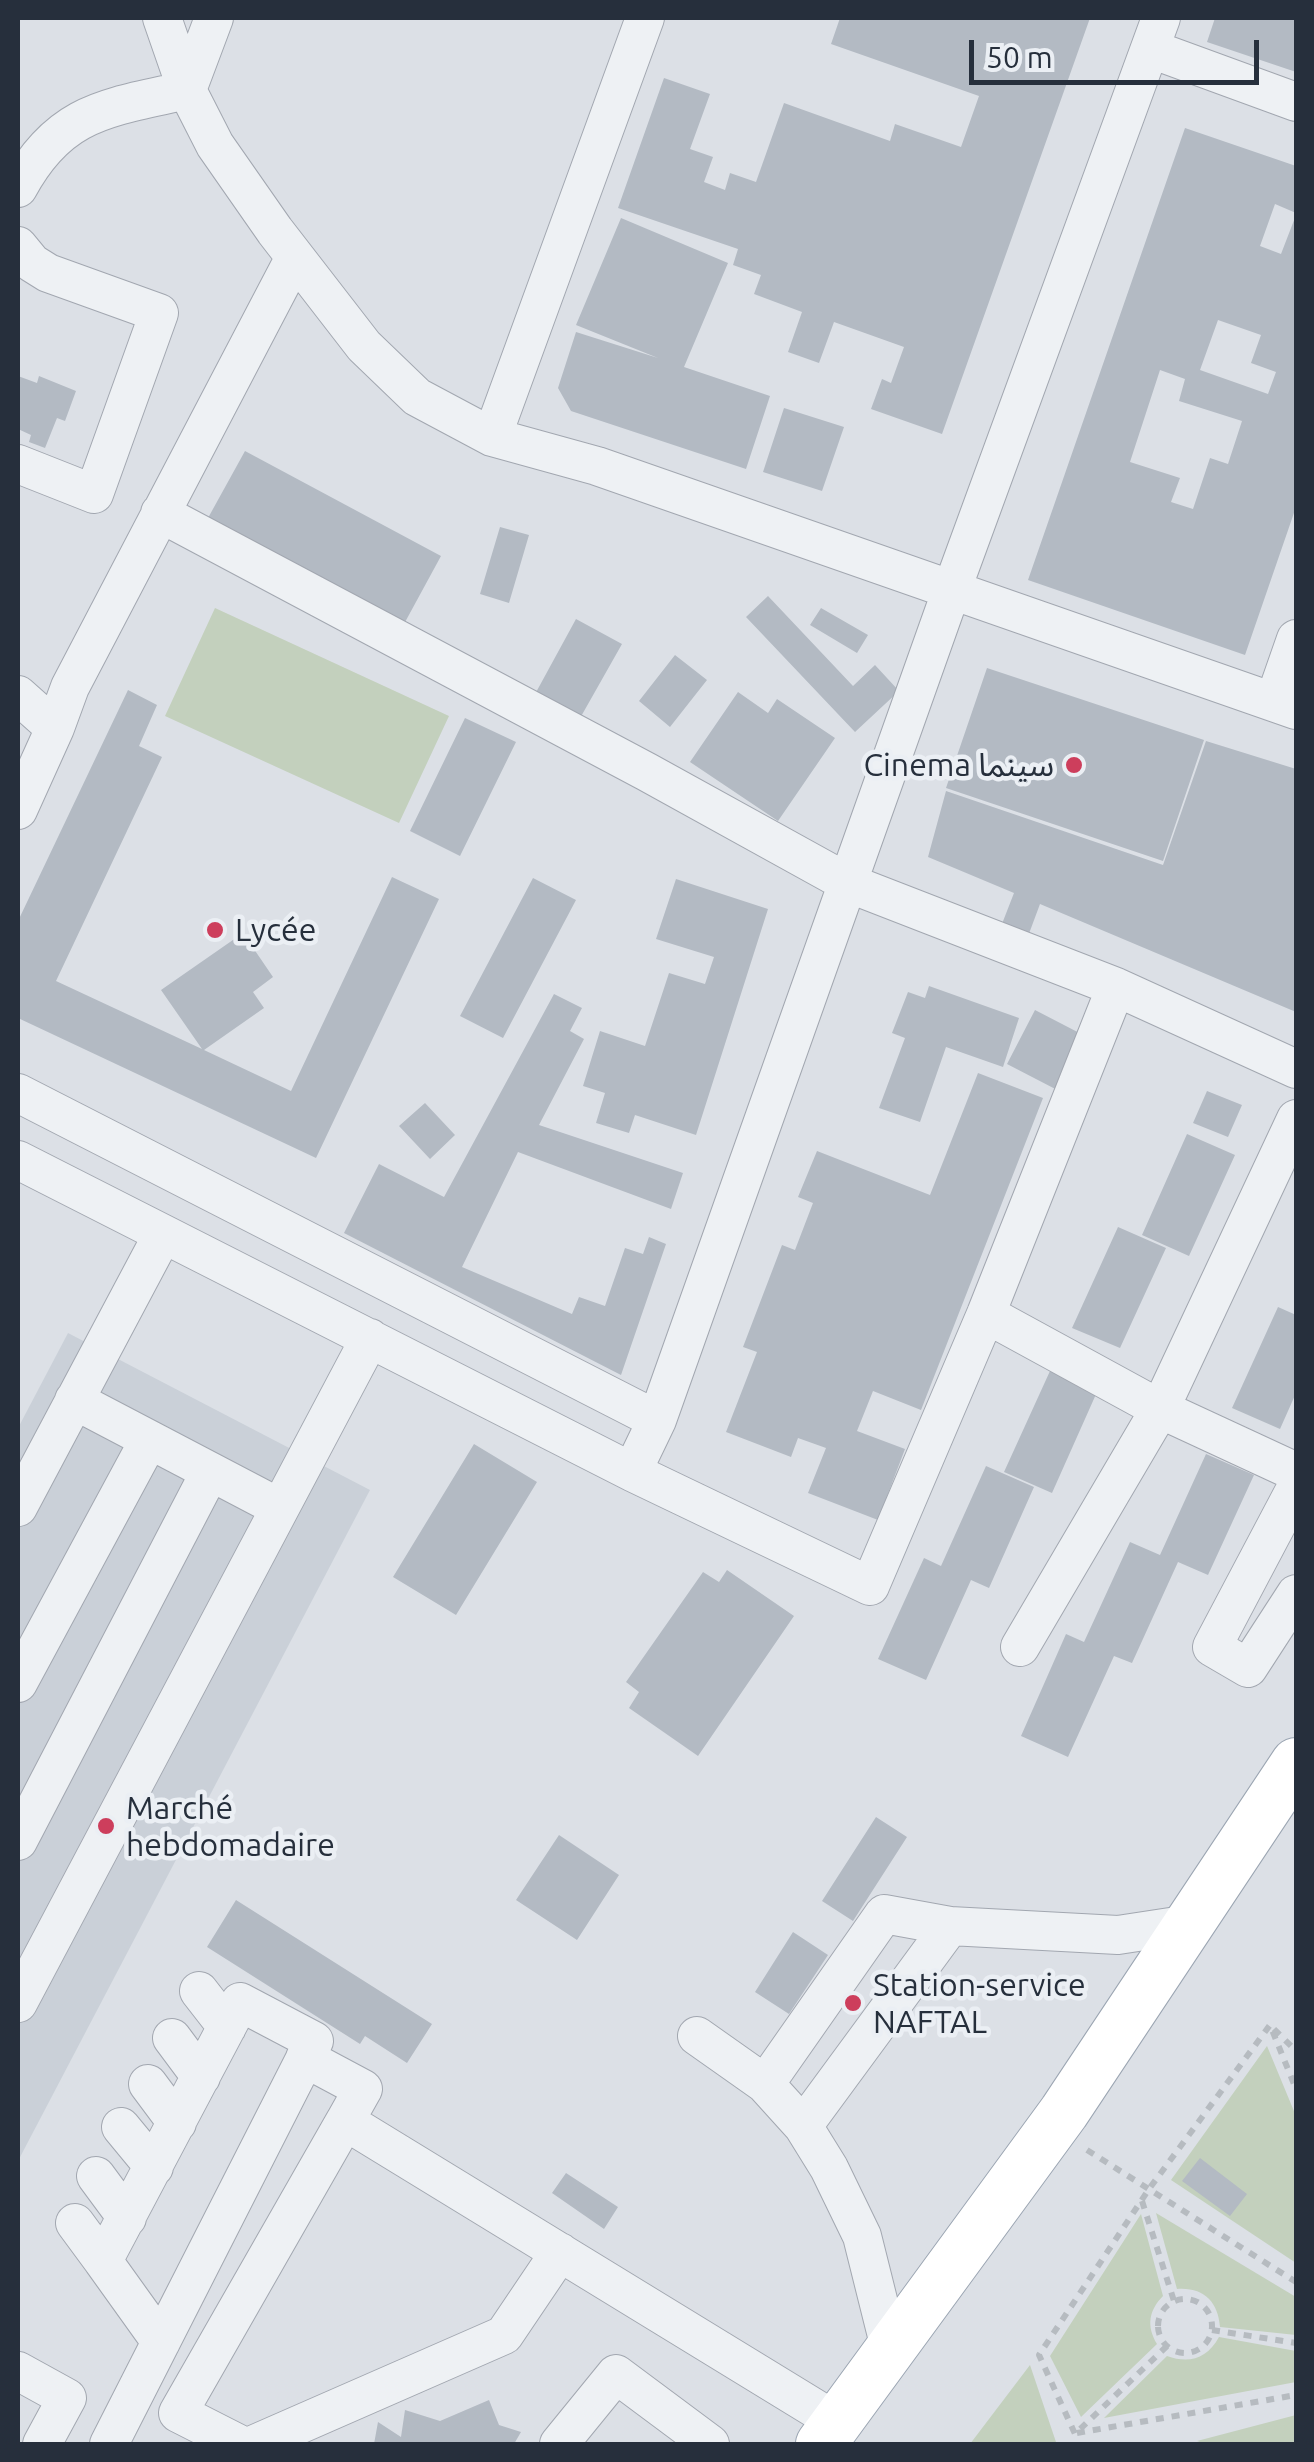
<!DOCTYPE html>
<meta charset="utf-8">
<style>
body{margin:0}
#map{position:relative;width:1314px;height:2462px;overflow:hidden;background:#dce0e6;font-family:Ubuntu,sans-serif}
canvas{display:block}
.frame{position:absolute;inset:0;border:20px solid #262f3c;pointer-events:none}
.scale{position:absolute;left:969px;top:40px;width:290px;height:45px;box-sizing:border-box;border:5px solid #262f3c;border-top:0;padding-left:12px;font-size:30px;line-height:35px;white-space:nowrap;color:#262f3c;-webkit-text-stroke:8px #ebeff4;paint-order:stroke}
</style>
<div id="map">
<canvas width="1314" height="2462"></canvas>
<div class="frame"></div>
<div class="scale">50 m</div>
</div>
<script>
const ctx = document.querySelector('canvas').getContext('2d');
ctx.lineJoin = 'round';
function fill(path, color) { ctx.fillStyle = color; ctx.fill(path, 'evenodd'); }
function stroke(path, color, width, dash) { ctx.strokeStyle = color; ctx.lineWidth = width; ctx.lineCap = dash ? 'butt' : 'round'; ctx.setLineDash(dash || []); ctx.stroke(path); }
function write(font, color, halo, rows, align = 'center') {
  ctx.font = font + ' Ubuntu,"Noto Sans Arabic",sans-serif'; ctx.lineWidth = 9; ctx.setLineDash([]); ctx.textBaseline = 'middle'; ctx.strokeStyle = halo; ctx.fillStyle = color; for (const [text, x, y, turn = 0] of rows) {
    ctx.save(); ctx.translate(x, y); ctx.rotate((+turn || 0) * Math.PI / 180); ctx.textAlign = isNaN(turn) ? turn : align; if (halo) ctx.strokeText(text, 0, 0); ctx.fillText(text, 0, 0); ctx.restore();
  }
}
fill(new Path2D(`
 M68,1333l302,157 -352,671v-733z`), '#cad0d8');
fill(new Path2D(`
 M215,608l234,108 -50,107 -234,-107z
 M1267,2046l29,70v147l-125,-83z
 M1156,2213l140,84v38l-76,-8c-2,-26 -17,-40 -43,-38z
 M1141,2214l22,82c-14,14 -17,30 -6,48l-76,73 -31,-61z
 M1219,2337l77,14v31l-192,36 63,-62c22,8 40,3 52,-19z
 M1030,2365l26,77 131,1 -217,1z
 M1296,2415v29h-90l-9,-3z`), '#c3d0bd');
fill(new Path2D(`
 M840,18h250l-148,416 -71,-25 11,-30 9,4 13,-36 -70,-25 -15,41 -31,-11 14,-40 -48,-18 7,-19 -28,-10 5,-16 -120,-41 46,-130 46,16 -20,55 23,8 -9,25 21,8 5,-17 26,9 28,-79 106,38 5,-17 66,23 18,-51 -148,-52z
 M1215,18h81v54l-89,-30z
 M1185,128l111,38v47l-21,-9 -15,42 21,8 15,-39v292l-51,148 -217,-75zM1218,320l43,15 -10,28 25,9 -8,22 -68,-24zM1160,370l25,9 -6,22 63,20 -14,43 -18,-6 -17,51 -22,-7 9,-24 -50,-16z
 M621,218l107,45 -44,104 86,29 -24,73 -175,-58 -13,-23 18,-56 82,26 -82,-33z
 M18,376l19,7 2,-7 37,15 -11,30 -8,-3 -12,30 -16,-6 2,-7 -13,-6z
 M784,408l60,19 -22,64 -59,-19z
 M245,451l196,105 -37,68 -196,-106z
 M500,527l29,8 -20,68 -29,-9z
 M768,596l85,90 22,-21 24,26 -44,41 -109,-115z
 M821,608l47,27 -11,18 -47,-28z
 M576,619l46,25 -43,76 -45,-24z
 M675,655l32,25 -37,47 -31,-26z
 M987,668l217,72 -41,121 -217,-73z
 M128,690l29,15 -18,41 23,11 -106,224 146,68 -41,-59 82,-57 30,44 -20,15 11,16 -60,42 87,41 101,-214 47,22 -123,259 -298,-140v-97z
 M738,692l30,21 9,-14 58,39 -57,83 -88,-59z
 M465,718l51,24 -56,114 -50,-25z
 M1206,741l90,28v243l-256,-108 -13,35 -27,-10 14,-36 -86,-36 18,-66 217,74z
 M533,878l43,22 -73,138 -43,-22z
 M676,879l92,30 -72,226 -61,-20 -6,18 -33,-10 9,-30 -22,-7 17,-55 45,15 24,-73 36,11 9,-27 -58,-18z
 M929,986l90,32 -16,49 -57,-20 -26,75 -41,-14 26,-70 -13,-5 16,-41 17,6z
 M554,994l28,14 -12,23 14,8 -45,86 144,48 -12,36 -153,-57 -56,115 110,47 7,-17 26,9 20,-58 18,6 6,-17 17,7 -45,131 -277,-142 35,-69 65,33z
 M1035,1010l56,29 -28,54 -56,-29z
 M978,1073l65,25 -122,312 -48,-19 -16,40 48,18 -27,71 -70,-27 18,-45 -28,-10 -7,19 -65,-25 31,-80 -14,-5 39,-102 13,5 18,-47 -15,-6 19,-46 113,44z
 M1207,1091l35,14 -14,32 -35,-14z
 M425,1103l30,32 -25,24 -31,-33z
 M1187,1134l48,21 -46,101 -47,-21z
 M1118,1227l48,21 -46,100 -48,-20z
 M1278,1307l18,8v78l-16,36 -48,-21z
 M1050,1371l47,21 -45,101 -48,-21z
 M474,1444l63,38 -81,133 -63,-38z
 M1206,1454l48,21 -46,100 -30,-13 -46,101 -18,-7 -46,101 -47,-21 45,-102 18,8 46,-100 30,13z
 M986,1466l48,21 -45,101 -18,-8 -45,100 -48,-21 46,-101 17,8z
 M727,1570l67,46 -96,140 -69,-48 10,-16 -13,-10 77,-110 16,10z
 M876,1817l31,20 -54,84 -31,-20z
 M559,1835l60,40 -42,65 -61,-40z
 M236,1900l196,124 -25,39 -42,-27 -5,8 -153,-97z
 M793,1932l35,23 -39,59 -34,-22z
 M1200,2158l47,36 -17,22 -48,-35z
 M566,2173l52,34 -14,22 -52,-36z
 M489,2400l10,25 22,7 -7,12h-140l4,-22 23,15 4,-27 35,11z`), '#b3bac3');
const minor = new Path2D(`
 M162,18l25,72 28,55 60,86 89,115 53,51 75,40 105,29 699,244
 M1151,49l145,53
 M18,188c42,-78 90,-80 169,-98l27,-72
 M18,246l14,17 16,10 111,40 -65,181 -76,-30
 M492,437l153,-419
 M160,513l487,259 201,111 268,104 180,82
 M18,695l37,33 -37,82
 M1274,702l22,-63
 M55,728l15,-41 225,-430
 M18,1093l639,327
 M18,1160l614,312 238,114 116,-272 130,-327
 M986,1314l174,95 136,63
 M74,1400l206,108
 M632,1472l25,-52 295,-831 209,-571
 M1296,1488l-84,159 36,21 48,-74
 M18,1507l145,-273
 M1020,1647l140,-238 136,-290
 M18,1683l131,-243
 M18,1841l192,-369
 M199,1991l28,36
 M18,2003l352,-665
 M697,2036l68,48
 M172,2038l29,39
 M305,2058l58,31 -18,32 492,301
 M148,2084l29,39
 M803,2126l-38,-42 119,-170 66,12
 M121,2127l33,40
 M96,2176l31,42
 M75,2223l28,38
 M890,2348l-28,-112 -33,-68 -26,-42 147,-200 168,9 72,-11
 M18,2371l49,27 -25,46
 M109,2444l205,-403 -74,-39 -137,259 58,81
 M239,2444l-61,-31 167,-292
 M255,2444l249,-109 56,-83
 M559,2444l57,-70 94,70`);
const major = new Path2D(`
 M821,2444l243,-332 232,-349`);
stroke(minor, '#a2a7b0', 40);
stroke(major, '#9ba5b2', 52);
stroke(new Path2D(`
 M1274,2029l22,22
 M1087,2150l209,132
 M1142,2201l32,100
 M1158 2326a27 27 0 1 1 54 0a27 27 0 1 1-54 0Z
 M1212,2330l84,13
 M1167,2346l-92,88 -36,-79 110,-166 121,-164 26,64
 M1077,2433l219,-38`), '#b6bbc0', 6, [8, 8]);
stroke(minor, '#eef1f4', 38);
stroke(major, '#fff', 50);
for (const [x, y, r, color] of [
 [1074,765,10,"#cd3e5c"],
 [215,930,10,"#cd3e5c"],
 [106,1826,10,"#cd3e5c"],
 [853,2003,10,"#cd3e5c"]
]) { const dot = new Path2D(); dot.arc(x, y, r, 0, 2 * Math.PI); ctx.fillStyle = color; ctx.fill(dot); stroke(dot, '#ebeff4', 4); }
write('32px', '#262f3c', '#ebeff4', [
 ["Cinema سينما",1054,765,"right"],
 ["Lycée",235,930],
 ["Marché",126,1808],
 ["hebdomadaire",126,1845],
 ["Station-service",873,1985],
 ["NAFTAL",873,2022]
], 'left');
</script>
